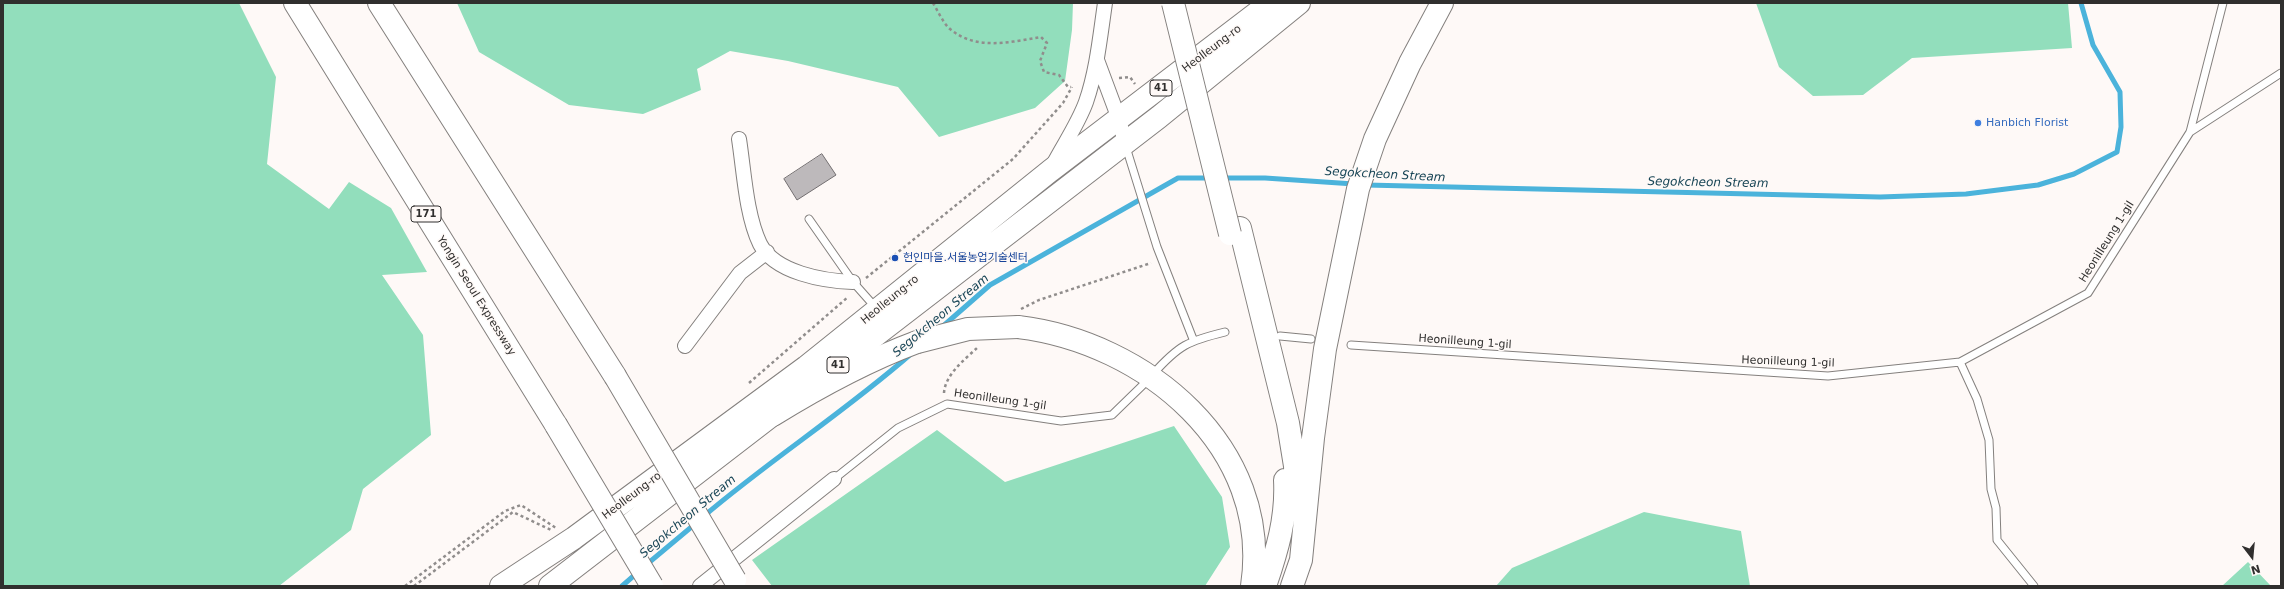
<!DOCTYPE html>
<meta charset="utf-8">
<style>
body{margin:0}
#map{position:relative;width:2284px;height:589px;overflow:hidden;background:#fef9f7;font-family:"DejaVu Sans",sans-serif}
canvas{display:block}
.frame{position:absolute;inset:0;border:4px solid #302f2e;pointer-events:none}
.north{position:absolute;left:2232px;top:537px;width:40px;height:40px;-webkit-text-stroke:3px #fef9f7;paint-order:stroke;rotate:164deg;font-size:11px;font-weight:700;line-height:16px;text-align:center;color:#302f2e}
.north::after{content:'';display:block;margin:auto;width:14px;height:18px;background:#302f2e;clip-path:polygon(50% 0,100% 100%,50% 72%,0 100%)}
</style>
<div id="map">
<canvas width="2284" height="589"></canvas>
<div class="frame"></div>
<div class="north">N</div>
</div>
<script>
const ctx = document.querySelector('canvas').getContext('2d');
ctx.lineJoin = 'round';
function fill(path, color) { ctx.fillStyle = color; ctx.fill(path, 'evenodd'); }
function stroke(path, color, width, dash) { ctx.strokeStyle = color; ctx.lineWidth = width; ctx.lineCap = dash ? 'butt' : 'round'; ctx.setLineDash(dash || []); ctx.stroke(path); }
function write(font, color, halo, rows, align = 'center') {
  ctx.font = font + ' "DejaVu Sans","Noto Sans KR",sans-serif'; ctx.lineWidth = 3; ctx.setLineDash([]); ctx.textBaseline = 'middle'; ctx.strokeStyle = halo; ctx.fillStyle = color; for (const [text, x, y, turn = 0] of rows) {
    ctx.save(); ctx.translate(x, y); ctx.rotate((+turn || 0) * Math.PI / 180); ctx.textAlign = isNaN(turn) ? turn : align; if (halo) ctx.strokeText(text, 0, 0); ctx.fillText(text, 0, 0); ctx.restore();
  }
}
fill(new Path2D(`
 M3,3h236l37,74 -9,87 62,45 20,-27 42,26 36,64 -45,3 41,60 8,100 -68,54 -12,41 -72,56h-276z
 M457,3h616l-1,27 -7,51 -30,27 -96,29 -41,-50 -110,-26 -58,-10 -33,18 4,21 -58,24 -74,-9 -90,-53z
 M1756,3h312l4,45 -160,10 -49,37 -50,1 -34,-29z
 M1174,426l48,71 8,50 -25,39h-433l-20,-26 185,-130 68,52z
 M1644,512l97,19 9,55h-254l16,-18z
 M2248,562l23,24h-49z`), '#92debc');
stroke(new Path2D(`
 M1222,178h43l89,6
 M1366,185l514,12 86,-3 72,-9 36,-11 43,-22 4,-25 -1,-35 -27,-47 -12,-42
 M942,327l48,-42 188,-107h32
 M704,516c67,-57 142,-105 208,-163
 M646,565l49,-41
 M622,586l15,-13`), '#4bb3db', 5);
const building = new Path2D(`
 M822,154l14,21 -39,25 -13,-21z`);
fill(building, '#bdb9bb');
stroke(building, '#726e70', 1);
const lane = new Path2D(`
 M2190,132l91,-59
 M1126,147l31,100 36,92
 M809,219l44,63 23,26
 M1280,336l31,3
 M1351,345l477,31 132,-14 128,-69 102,-161 33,-129
 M1960,362l17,37 12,41 2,49 5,19 1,32 37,46
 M1153,374c26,-29 35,-33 72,-42
 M834,479l64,-51 49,-24 114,17 51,-6 36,-35`);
const street = new Path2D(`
 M1097,60l22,59 6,24
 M739,139c5,32 7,76 21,105 15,29 64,37 93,38
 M1053,165c11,-21 25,-41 33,-63 11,-32 14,-65 19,-99
 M685,346l55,-73 27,-21
 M700,586l134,-107`);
const primary = new Path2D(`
 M501,586l73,-48 232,-171 244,-196 220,-168
 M550,586l609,-469 140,-114`);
const highway = new Path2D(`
 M295,3l261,422
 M379,3l236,373
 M1240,228l48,195 7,43 1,34
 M1018,327c127,15 255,120 234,259
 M773,415c47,-29 93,-54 144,-73
 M1265,586c12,-35 22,-68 20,-106
 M1292,586l9,-26 12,-122 12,-89 33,-160 17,-50 35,-76 32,-60`);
stroke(lane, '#84807e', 9);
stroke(street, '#84807e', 16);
stroke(primary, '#84807e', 24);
stroke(highway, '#84807e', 24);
stroke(new Path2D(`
 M933,3c5,8 10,20 17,26 26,22 61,13 91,8l6,6 -7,18 4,11 15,3 9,12h3
 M1119,78l11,-1 5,7
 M866,278l147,-119 50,-56 9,-16
 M1021,309l18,-9 112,-37
 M749,383l99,-86
 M944,393c1,-18 20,-33 33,-45
 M405,586l100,-75 16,-6 35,23
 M414,586l99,-74 38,18`), '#908d8c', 2.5, [3, 3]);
stroke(lane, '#fff', 7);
stroke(street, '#fff', 14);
stroke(primary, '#fff', 22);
stroke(highway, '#fff', 22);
const highwayBridge = new Path2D(`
 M1173,3l57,231
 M917,342l51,-13 50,-2
 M615,376l120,204
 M556,425l96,161`);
stroke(highwayBridge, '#84807e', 24, []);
stroke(highwayBridge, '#fff', 22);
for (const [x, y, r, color] of [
 [1978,123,4,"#3f7fe0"],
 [895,258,4,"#1a4fb4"]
]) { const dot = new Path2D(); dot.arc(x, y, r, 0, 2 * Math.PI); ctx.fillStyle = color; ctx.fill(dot); stroke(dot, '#fef9f7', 1.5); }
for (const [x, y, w] of [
 [1161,88,22],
 [426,214,30],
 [838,365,22]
]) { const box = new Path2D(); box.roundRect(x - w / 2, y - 8, w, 16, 3); ctx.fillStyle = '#fef9f7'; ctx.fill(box); stroke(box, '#302f2e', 1); }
write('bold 10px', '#302f2e', null, [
 ["41",1161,88],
 ["171",426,214],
 ["41",838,365]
]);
write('11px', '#302f2e', '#fef9f7', [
 ["Heolleung-ro",1212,49,-37],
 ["Heonilleung 1-gil",2107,242,-58],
 ["Yongin Seoul Expressway",476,296,58],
 ["Heolleung-ro",890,300,-39],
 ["Heonilleung 1-gil",1465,342,4],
 ["Heonilleung 1-gil",1788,362,2],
 ["Heonilleung 1-gil",1000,400,8],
 ["Heolleung-ro",632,496,-37]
]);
write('11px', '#366cbe', '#fef9f7', [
 ["Hanbich Florist",1986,123]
], 'left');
write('11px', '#164399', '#fef9f7', [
 ["헌인마을.서울농업기술센터",903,258]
], 'left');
write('italic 12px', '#184556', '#fef9f7', [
 ["Segokcheon Stream",1385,175,3],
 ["Segokcheon Stream",1708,183,1],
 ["Segokcheon Stream",941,316,-40],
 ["Segokcheon Stream",688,517,-40]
]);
</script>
